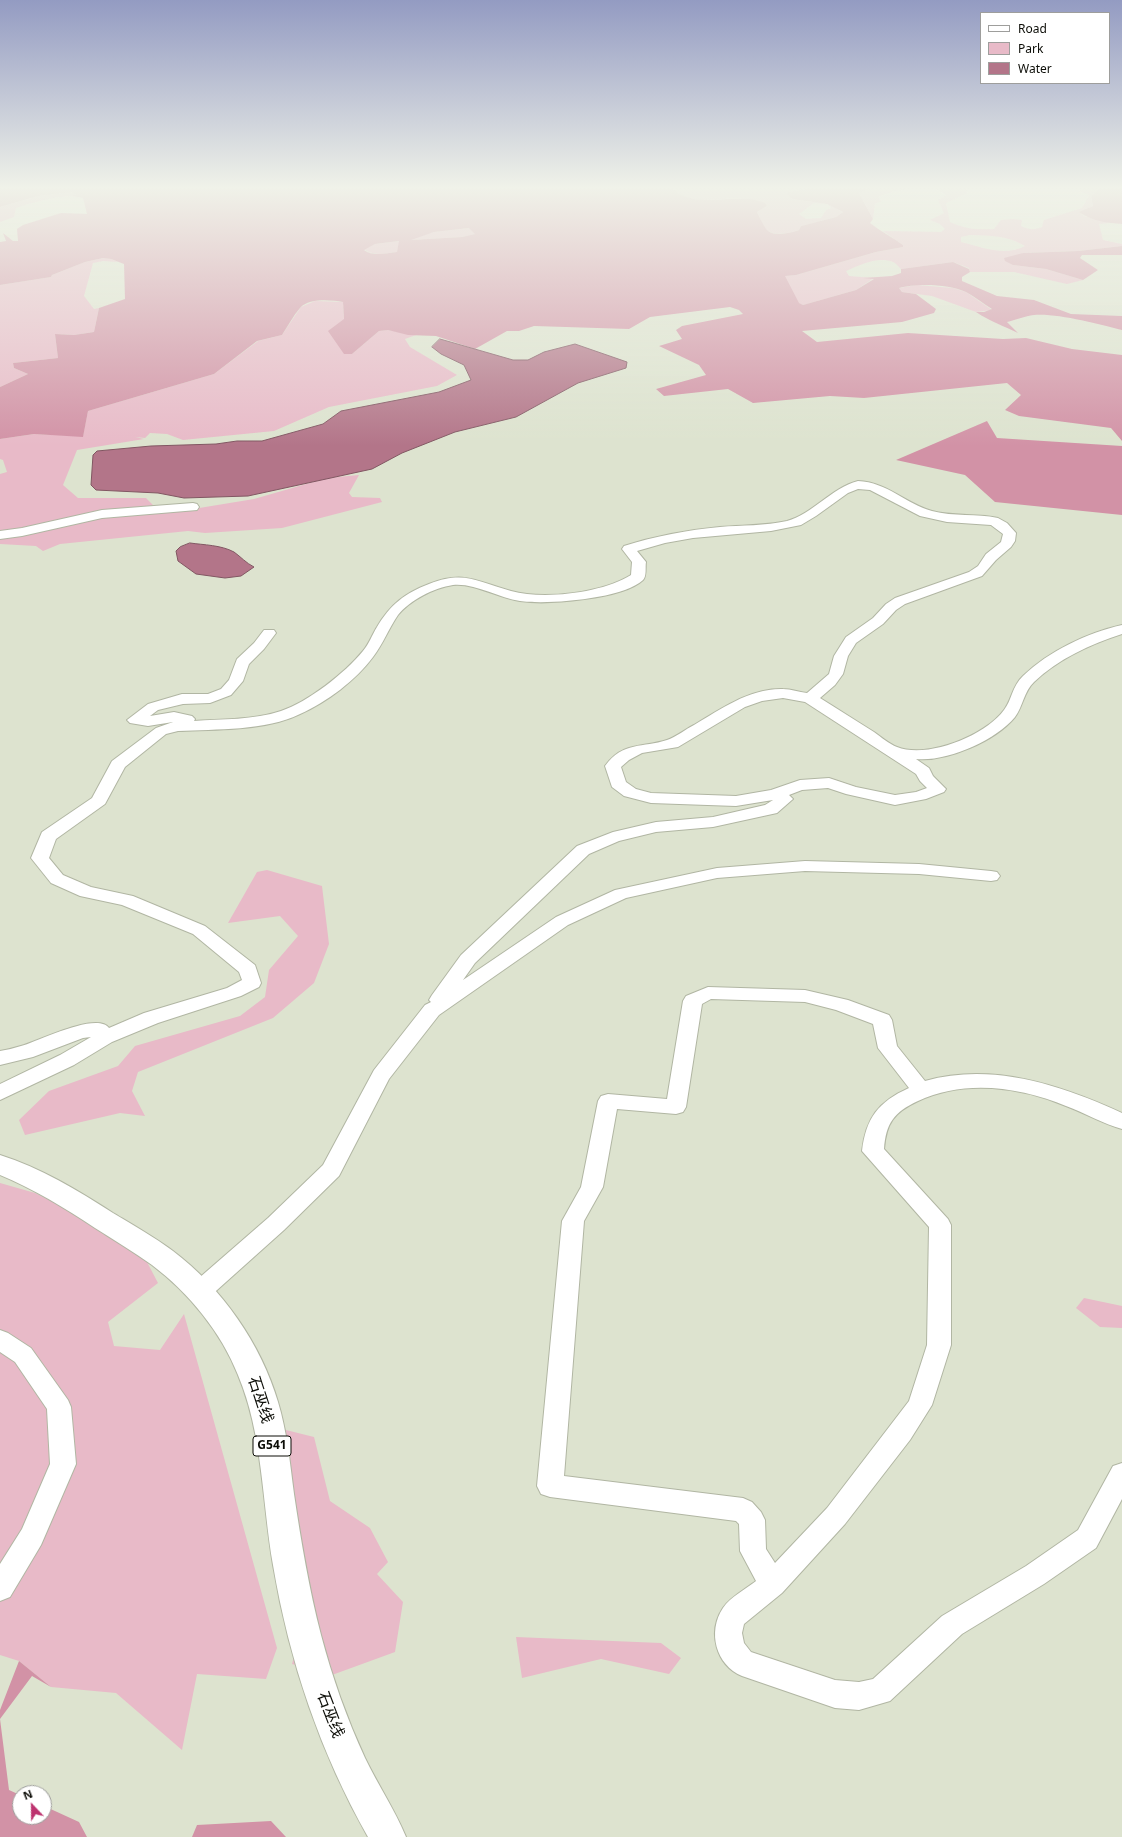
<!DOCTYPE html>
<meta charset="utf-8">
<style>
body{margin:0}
#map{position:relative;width:1122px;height:1837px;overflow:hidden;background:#dde3cf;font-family:"Noto Sans",sans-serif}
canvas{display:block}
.legend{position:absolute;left:980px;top:12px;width:130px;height:72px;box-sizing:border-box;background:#fff;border:1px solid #9e9e9c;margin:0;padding:5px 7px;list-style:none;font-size:12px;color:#0c0d07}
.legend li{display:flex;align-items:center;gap:8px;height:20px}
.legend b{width:20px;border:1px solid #9e9e9c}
.north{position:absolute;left:12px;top:1785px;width:40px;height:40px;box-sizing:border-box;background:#fff;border:1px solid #9e9e9c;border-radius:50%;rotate:338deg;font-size:11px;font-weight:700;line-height:16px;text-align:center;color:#0c0d07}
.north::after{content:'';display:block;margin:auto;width:14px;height:18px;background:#bd336f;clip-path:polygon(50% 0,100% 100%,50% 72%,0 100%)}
</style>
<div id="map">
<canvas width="1122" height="1837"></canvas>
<ul class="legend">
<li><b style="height:5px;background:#fff"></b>Road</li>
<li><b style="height:11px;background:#e8bac8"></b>Park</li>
<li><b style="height:11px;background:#b37589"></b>Water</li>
</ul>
<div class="north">N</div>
</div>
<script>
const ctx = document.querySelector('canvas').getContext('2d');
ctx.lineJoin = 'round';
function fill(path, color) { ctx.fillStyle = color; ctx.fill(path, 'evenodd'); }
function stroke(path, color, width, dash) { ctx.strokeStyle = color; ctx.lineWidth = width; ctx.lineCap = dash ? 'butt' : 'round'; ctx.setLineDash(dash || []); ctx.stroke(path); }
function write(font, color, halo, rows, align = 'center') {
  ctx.font = font + ' "Noto Sans","Noto Sans SC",sans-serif'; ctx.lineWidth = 3.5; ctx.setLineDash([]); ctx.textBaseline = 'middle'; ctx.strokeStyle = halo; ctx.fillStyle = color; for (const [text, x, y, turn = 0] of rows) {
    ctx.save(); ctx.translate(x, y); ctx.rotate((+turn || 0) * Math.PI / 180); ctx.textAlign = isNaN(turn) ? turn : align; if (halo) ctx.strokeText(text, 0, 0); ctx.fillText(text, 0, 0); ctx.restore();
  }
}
fill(new Path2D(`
 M673,189h134l-19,3 4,7 34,5 -12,-1 -15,11 7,5 15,-1 5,-8 5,-2 -3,-4 15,8 -7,5 -35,9 -2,4c-7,3 -24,6 -31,1 -5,-3 -8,-13 -11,-19l10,-6c-6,-2 -12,-6 -18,-7 -25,-4 -55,10 -76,-10z
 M870,189h39l-14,2 -17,6 3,4 -6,3 -2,15 -14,-26z
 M936,189h31l-1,2 2,2 -22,10 4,19c16,7 26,8 44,7l7,-9 13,-1 8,1 -1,6c8,4 13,4 21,1l2,-7 38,-12 7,-13 -10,-4 5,-2h14l-7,7 2,10 -13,6 4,4 26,7 -11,1 4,16 19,4v2l-44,5 -55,2 -10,12 33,4 37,11 -16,4 -53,-12h-44l-1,-4 -16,-6 -52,7c-2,-2 -5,-6 -8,-7 -15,-6 -33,3 -47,9l3,5 25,2 -18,12 -53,15 -5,-2 -14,-27 12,-1 80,-23 27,-5v-2l-20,-14 58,1 4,-3 -5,-5 -10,-4 14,-7 -6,-13 8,-5zM970,235c20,1 37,0 55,11 -20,11 -44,1 -64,-4v-5z
 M73,192l4,4c-22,0 -40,5 -61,12l-2,9 -14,5v-15l38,-11z
 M470,228l6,6 -14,3 -51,3 1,-2 22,-6z
 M400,241l-3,11c-11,1 -24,5 -33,-3l11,-5z
 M103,258l8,1 7,3 -15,-1 -10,2 -9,33 10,13 5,-1 -5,24 -20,3 -19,-1 3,24 -45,5 1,5 14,6 -28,13v-102l51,-8 1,-2 33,-13z
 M917,285l36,3 13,4 26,18 -16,2 -44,-16 -30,-4 -3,-4z
 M315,301l28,1 1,17 8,35 27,-23 9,-1 28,5 -11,4 5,8 47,28 -20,11 -108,21 -55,24 -91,9 -16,-6 -17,-1 -5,5 -10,-1 9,2 -67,11 -14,35 15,13h68l9,9 26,4 73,-12 73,-21 32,-3 -10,18 3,4 28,1 2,4 -100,26 -77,5 -17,-2 -128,13 -17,7 -7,-5 -36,-2v-70l7,-2 -4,-12 -3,-1v-20l34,-5 49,2 5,-25 126,-37 44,-33 24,-6 19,-28z
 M267,870l55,16 7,58 -15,39 -41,35 -135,54 -6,19 13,25 -25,-3 -95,22 -6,-15 30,-29 69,-25 17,-20 105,-30 25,-19 4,-27 29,-34 -18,-20 -52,7 29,-51z
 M0,1183l35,10 102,50 21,40 -50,39 6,24 46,4 24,-36 93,334 -11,31 -69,-5 -15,76 -66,-57 -65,-6 -32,-26 -19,-6z
 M1084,1298l38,8v22l-22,-1 -24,-19z
 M274,1427l40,10 16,64 40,27 18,34 -11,12 26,28 -8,50 -63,23 -40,-11 16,-57z
 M516,1637l145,6 20,15 -12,16 -68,-15 -79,19z`), '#e8bac8');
fill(new Path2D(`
 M0,189h673c21,19 52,7 77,10 5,1 10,2 15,4l2,3 -10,6c3,6 6,13 10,18 6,7 25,3 32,0l2,-4 35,-9 7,-5 -16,-8 -35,-5 -5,-5 1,-2 19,-3h63l-11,4 14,26 -3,4c10,8 22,14 33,22v2l-27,5 -80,23 -11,1 14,27 4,2 53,-15 18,-11 -11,-1 29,-2 9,-3v-4l52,-7 16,7 1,3 -8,5v4l35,15 37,4 37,14 51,2v14c-24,-6 -65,-17 -88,-15 -9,1 -19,5 -27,7l11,11c-14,-7 -29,-12 -42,-21h8l8,-3c-8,-5 -17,-12 -26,-17 -16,-8 -50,-9 -67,-4l3,4 14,2 20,15 -2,4 -32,9 -100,9 15,11 91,-9 95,6 23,-1 46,11 50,6v86l-11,-13 -92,-12 -14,-6 16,-15 -14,-12 -143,15 -34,-2 -77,7 -25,-14 -64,7 -8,-7 50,-14 -7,-10 -40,-19 23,-7 -6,-9 6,-4 61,-12 -4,-4 -9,-3 -80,10 -21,12 -95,-3 -15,5h-12l-32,18 -39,-13 -28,-1 -20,-5 -9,1 -27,23h-8l-16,-23 16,-12 -1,-17c-12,-2 -34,-4 -43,6 -7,8 -12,18 -18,27l-25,6 -43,33 -126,37 -5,26 -49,-3 -34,5v-52l28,-13 -14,-6 -1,-5 45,-5 -3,-24 19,1 20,-3 5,-24 26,-9 -1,-35 -13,-5 -8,-1 -18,4 -33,13 -1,2 -51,8v-43l6,-1 -3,-8 10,8h5l-1,-12 6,-4 38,-12 26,1 -4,-16 -12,-2 5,-1 -3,-3 -35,4 -38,11zM469,228l6,6 -13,3 -51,3 23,-8zM399,241l-2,11c-10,1 -24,5 -33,-2l11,-6z
 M1098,189h24v35c-14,-1 -31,-3 -43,-12l14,-6 -2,-10z
 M1122,246v9h-40l-2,3 18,12 -15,10 -37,-11 -33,-4 -8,-4 -1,-3 19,-5 55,-2z
 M987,421l10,17 125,8v69l-127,-13 -30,-27 -69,-15z
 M19,1661l32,26 -19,-11 -32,43 9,71 11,5v22h24v-11l35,16 8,15h-87v-127z
 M271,1821l15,16h-94l5,-12z`), '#d292a6');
const water = new Path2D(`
 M440,339l73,21h15l16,-8 31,-8 52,18 -1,6 -48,15 -62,34 -61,15 -53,21 -30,16 -124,27 -64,2 -26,-5 -62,-3 -5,-5 2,-30 4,-4 54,-5 65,-2 21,-3h25l61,-17 18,-13 98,-19 32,-12 -7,-15 -23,-11 -9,-7z
 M190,543c14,2 31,2 44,9 7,5 12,11 20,15l-13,9 -16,2 -29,-4 -18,-13 -2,-10 4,-4z`);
fill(water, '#b37589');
stroke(water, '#815662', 1);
const minor = new Path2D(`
 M858,481c29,1 48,23 74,30 22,6 44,2 66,7l9,5 9,10 -1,8 -4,6 -15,13 -14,16 -77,28 -9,6 -13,14 -27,19 -8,13 -5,18 -8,11 -15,13c18,11 36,23 54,34 7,5 15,12 23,15 30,12 88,-11 107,-37 8,-10 8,-24 19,-34 26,-25 64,-43 99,-51v9c-31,10 -64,25 -88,48 -10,9 -11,24 -19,35 -20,24 -68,45 -99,42l13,9 4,8 13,13 -2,3 -18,7 -31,6 -49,-11 -18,-6 -26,2 -13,5 4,4 -16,14 -64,14 -57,5 -37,9 -30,13 -114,109 -12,17 93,-63 59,-27 102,-22 88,-7 114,3 72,7 6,1 3,4 -3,4 -6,1 -72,-7 -114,-3 -88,7 -91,20 -58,27 -129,90 -50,64 -50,97 -55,54 -77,69 -8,2 -8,-2 -3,-7 3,-7 77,-67 55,-53 51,-95 51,-65 6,-3 -2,-2 3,-5 29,-40 116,-109 36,-14 43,-10 57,-5 52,-12 8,-5 -37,6 -85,-3 -27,-7 -12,-9 -7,-21c18,-25 38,-18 62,-26 9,-3 19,-11 27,-15 27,-16 56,-37 89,-36 8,0 16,3 24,4l22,-19 5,-18 12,-19 27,-19 13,-14 9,-6 74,-26 9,-6 8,-12 15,-12 2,-8 -12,-9 -44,-3 -27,-6 -50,-26 -12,-1 -10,4 -32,23 -15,9 -30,6 -78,7 -28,5 -28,8 9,11c-1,5 1,14 -3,18 -20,19 -96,25 -123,21 -22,-3 -44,-18 -67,-16 -19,3 -43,15 -55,30 -9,13 -15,29 -25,42 -17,23 -46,45 -73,57 -34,17 -84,15 -122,17l-12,3 -41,33 -20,37 -49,35 -7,19 14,17 28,12 42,9 72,30 50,39 6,18 -2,4 -18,9 -83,27 -46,19 -38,23 -74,35v-16l60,-29 31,-18 -8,1 -50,19 -33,8v-14c7,-1 14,-3 21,-5 16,-4 76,-35 88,-18l35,-15 83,-25 15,-8 -3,-8 -46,-38 -71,-29 -42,-9 -29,-13 -20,-25 11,-26 50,-34 20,-37 44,-33 17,-6 -25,4 -18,-3 -3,-3 21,-16 34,-10h26l13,-5 8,-9 8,-21 17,-16 10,-13h10l2,3 -12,16 -15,15 -6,17 -12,14 -21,8 -27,1 -25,6 -8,6 24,-4 18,4 3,3 -1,2c28,-2 60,-1 87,-10 27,-9 64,-38 82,-60 6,-7 9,-16 14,-24 13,-22 28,-34 52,-43 36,-14 48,-2 82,7 33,9 91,2 120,-16l1,-13 -10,-13 2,-3c31,-10 64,-16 96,-19 22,-2 45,-1 67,-6 26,-7 44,-33 71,-40zM783,698l22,4 111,72 4,7 7,7 -11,4 -21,3 -39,-8 -27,-9 -29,2 -29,10 -35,6 -85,-3 -15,-4 -10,-7 -5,-15 8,-7 13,-7 36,-6 67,-40 17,-6z
 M193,503l4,1 2,3 -2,3 -95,8 -80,18 -22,3v-8l22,-3 80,-18z
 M708,987l97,3 43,10 41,15 3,5 5,26 28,35c67,-19 136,4 197,32v16c-19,-5 -37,-16 -56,-23 -46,-19 -101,-27 -148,-5 -24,11 -32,22 -34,48l64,70 3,6v120l-19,60 -22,35 -65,84 -63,69 -38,31 -2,9 2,10 7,9 84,28 24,2 14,-3 69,-63 84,-50 52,-36 35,-64 9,-3v36l-26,49 -52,36 -82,50 -72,67 -31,9 -24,-2 -93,-32c-26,-11 -35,-44 -19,-68 7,-11 23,-19 33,-27l-16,-30 -1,-27 -3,-3 -186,-24 -9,-3 -4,-8 25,-265 19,-34 17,-86 3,-5 7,-2 59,5 16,-98 3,-5zM711,999l94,3 31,8 37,14 5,24 31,40c-31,14 -43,30 -47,63l67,76 -2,118 -18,56 -82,107 -52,55 -9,-14 -1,-29 -4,-8 -9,-10 -9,-4 -179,-22 20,-255 19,-34 14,-78 59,5 7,-2 3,-5 16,-103z
 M0,1330l8,3 23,15 37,52 3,7 5,57 -35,81 -31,52 -10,4v-37l22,-35 28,-65 -3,-55 -32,-47 -15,-10z`);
const highway = new Path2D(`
 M0,1155c41,13 77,35 113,58 20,12 41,24 60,38 49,37 88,93 105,151 9,30 12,61 16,92 7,47 15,95 27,141 11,42 26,84 44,123 13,27 30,52 41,79h-38c-48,-85 -79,-177 -95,-272 -11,-63 -10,-131 -35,-190 -17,-43 -49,-82 -86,-110 -18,-13 -38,-25 -57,-37 -30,-20 -61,-39 -95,-53z`);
stroke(minor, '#b1b6a3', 2);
stroke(highway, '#b1b6a3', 2);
fill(minor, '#fff');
fill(highway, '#fff');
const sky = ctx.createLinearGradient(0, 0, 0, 446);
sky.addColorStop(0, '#939bc2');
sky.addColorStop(0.42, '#f0f2e9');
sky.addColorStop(1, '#f0f2e900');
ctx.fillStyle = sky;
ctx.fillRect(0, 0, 1122, 446);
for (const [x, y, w] of [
 [272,1446,38]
]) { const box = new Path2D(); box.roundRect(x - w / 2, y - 10, w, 20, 3); ctx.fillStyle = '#fff'; ctx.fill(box); stroke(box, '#0c0d07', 1); }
write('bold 12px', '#0c0d07', null, [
 ["G541",272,1446]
]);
write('16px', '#0c0d07', '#fff', [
 ["石巫线",260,1400,72],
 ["石巫线",330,1715,69]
]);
</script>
